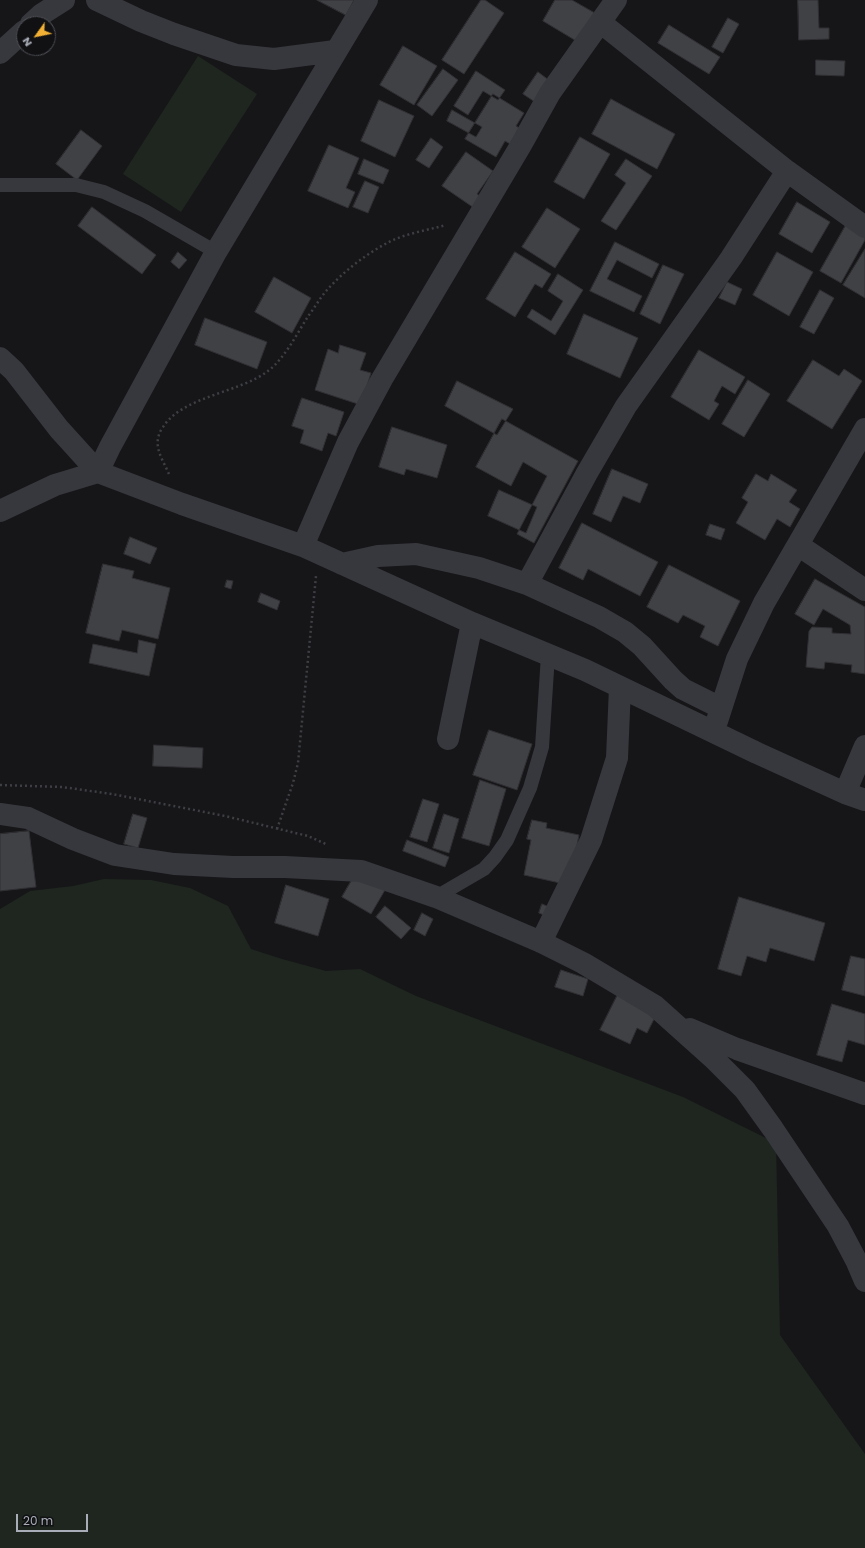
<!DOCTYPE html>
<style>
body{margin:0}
#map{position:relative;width:865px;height:1548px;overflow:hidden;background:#161618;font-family:Poppins,sans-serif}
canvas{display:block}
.north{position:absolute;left:16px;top:16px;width:40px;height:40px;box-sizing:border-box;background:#111113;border:1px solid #4d4f55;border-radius:50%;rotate:237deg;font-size:11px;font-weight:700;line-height:16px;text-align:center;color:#a8adb8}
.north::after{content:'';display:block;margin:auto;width:14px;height:18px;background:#f2b134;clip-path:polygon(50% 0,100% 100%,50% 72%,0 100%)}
.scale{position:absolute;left:16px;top:1514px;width:72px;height:18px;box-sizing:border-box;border:2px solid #a8adb8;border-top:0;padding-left:5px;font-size:12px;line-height:14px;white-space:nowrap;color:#a8adb8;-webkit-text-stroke:3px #111113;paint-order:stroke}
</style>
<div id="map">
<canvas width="865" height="1548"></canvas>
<div class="north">N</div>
<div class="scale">20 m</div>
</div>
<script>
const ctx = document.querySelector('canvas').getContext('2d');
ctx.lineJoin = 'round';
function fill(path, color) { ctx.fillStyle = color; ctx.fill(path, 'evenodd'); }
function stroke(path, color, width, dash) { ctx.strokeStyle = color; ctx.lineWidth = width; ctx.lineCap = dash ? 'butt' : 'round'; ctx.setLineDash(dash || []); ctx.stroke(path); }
fill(new Path2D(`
 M198,56l59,38 -76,118 -58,-38z
 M104,879l47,1 39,8 38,18 23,43 31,10 44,12 34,-2 56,27 267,101 93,46 4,192 85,119v94h-865v-639l30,-18 43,-5z`), '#1e261f');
const building = new Path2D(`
 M317,0h37l-8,15z
 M481,0h4l19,13 -40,61 -22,-14z
 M555,0h17l28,16 -17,29 -40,-24z
 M798,0h20l1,28h10v11l-30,1z
 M728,18l11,6 -16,29 -11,-6z
 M669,25l51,32 -11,17 -51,-31z
 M403,46l34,20 -23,39 -34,-20z
 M816,60l29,1 -1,15 -28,-1z
 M443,69l15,11 -26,36 -15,-11z
 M476,71l29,19 -7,10 -15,-9 -15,24 -14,-9z
 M538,72l12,9 -15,21 -12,-8z
 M493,94l31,19 -8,13 5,3 -9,16 -7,-4 -9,16 -31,-18z
 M611,99l64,35 -18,35 -65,-35z
 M379,100l35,16 -19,41 -34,-16z
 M452,110l30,17 -6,10 -29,-16z
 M81,130l21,16 -25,34 -21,-16z
 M580,137l30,17 -26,45 -30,-17z
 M431,138l12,9 -14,21 -13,-8z
 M329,145l30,13 -13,30 9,4 -7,16 -40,-17z
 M466,152l27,19 -16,23 7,5 -7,11 -35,-24z
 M364,159l25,11 -6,14 -25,-10z
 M626,159l26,17 -36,54 -15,-9 25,-38 -11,-8z
 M365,181l14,6 -11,26 -15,-6z
 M797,202l33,20 -18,31 -33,-19z
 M92,207l64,48 -14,19 -64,-48z
 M547,208l33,21 -25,39 -33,-21z
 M846,225l19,11v4l-24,43 -21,-12z
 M615,242l44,22 -7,14 -35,-18 -10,19 35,17 -8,16 -44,-21z
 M865,249v49l-22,-13z
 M178,252l9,8 -8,9 -8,-7z
 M515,252l36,22 -9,14 -7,-4 -20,33 -29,-18z
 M777,252l36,20 -24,44 -36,-21z
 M663,265l21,9 -24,50 -20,-10z
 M558,274l25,16 -28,45 -28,-18 5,-8 19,12 12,-20 -15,-10z
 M274,277l37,21 -19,35 -37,-21z
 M727,282l15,7 -7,16 -16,-7z
 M820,290l14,8 -20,36 -14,-7z
 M584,314l54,24 -18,40 -53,-24z
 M205,318l62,24 -10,27 -62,-24z
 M340,345l26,8 -6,17 11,3 -10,32 -46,-15 13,-41 10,4z
 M699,350l46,27 -10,17 -13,-8 -8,15 5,3 -10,16 -38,-23z
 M813,360l26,16 5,-7 18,12 -30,48 -45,-28z
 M748,380l22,14 -26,43 -22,-13z
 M457,381l56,28 -16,26 -52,-29z
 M302,398l42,14 -8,24 -8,-3 -6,18 -22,-8 4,-13 -12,-4z
 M502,419l76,42 -44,82 -17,-9 30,-58 -24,-14 -12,24 -35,-19z
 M392,427l55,18 -10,33 -31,-9 -2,6 -25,-8z
 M612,469l36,15 -8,19 -17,-7 -12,26 -18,-8z
 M756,474l12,7 3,-7 26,16 -8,12 11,7 -10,18 -13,-8 -12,21 -29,-17 12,-21 -6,-4z
 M499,490l38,17 -11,26 -38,-17z
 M582,523l76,39 -18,34 -52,-27 -5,11 -24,-12z
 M710,524l15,5 -4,11 -15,-5z
 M130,537l27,11 -7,16 -26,-10z
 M103,564l31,7 -2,7 38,10 -12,51 -36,-9 -3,11 -33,-8z
 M669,565l71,36 -22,45 -18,-9 5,-11 -22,-11 -5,8 -31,-16z
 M815,579l50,28v67l-14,-2 1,-7 -27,-3 -1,7 -18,-2 3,-36 3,-4 20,1v5l19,1 -1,-9 -27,-16 -9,16 -19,-11z
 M227,580l6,1 -2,8 -6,-2z
 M261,593l19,8 -3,9 -19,-8z
 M139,640l17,4 -7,32 -60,-13 4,-19 44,9z
 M489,730l43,14 -15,46 -44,-15z
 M154,745l49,3 -1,20 -49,-2z
 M480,780l26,9 -17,57 -27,-8z
 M423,799l16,5 -12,38 -17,-5z
 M133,814l14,4 -9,30 -14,-4z
 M444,814l15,5 -10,34 -16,-5z
 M532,820l15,3 -1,5 33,7 -10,50 -45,-10 7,-35 -4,-1z
 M29,831l7,56 -36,4v-57z
 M407,840l42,17 -4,10 -42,-16z
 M356,873l29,17 -14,24 -29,-17z
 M286,885l43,14 -11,37 -43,-13z
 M739,897l86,26 -11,38 -44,-13 -4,14 -19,-6 -6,20 -23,-7z
 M542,904l12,5 -3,9 -12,-5z
 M385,906l26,22 -10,11 -25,-22z
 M422,913l11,6 -8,17 -11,-6z
 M851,956l14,3v37l-23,-6z
 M561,970l27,9 -5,17 -28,-9z
 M618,994l39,19 -10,20 -10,-5 -7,16 -30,-14z
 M832,1004l33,10v31l-17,-5 -6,22 -25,-7z`);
fill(building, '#404145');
stroke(building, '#303034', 1);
stroke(new Path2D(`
 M169,474c-7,-16 -18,-30 -6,-47 20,-31 76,-34 105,-56 18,-14 29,-38 41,-56 6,-8 11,-17 18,-25 17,-19 40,-37 64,-49 17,-8 37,-11 55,-16
 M0,785l62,2 50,7 113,22 83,20 20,9
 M277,829l16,-46 5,-20 18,-187`), '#3d3f44', 2.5, [2, 3]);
stroke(new Path2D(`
 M0,185h76l28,7 41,19 71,41
 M436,897l48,-28 11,-12 12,-17 23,-52 12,-41 6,-92`), '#37383d', 14);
stroke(new Path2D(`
 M97,0l44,21 33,13 62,21 38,4 61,-8
 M600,22l187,149 78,56
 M31,24l11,-10 22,-14
 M0,53l24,-22
 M0,358l14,13 45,58 39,43 12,-25 106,-195 151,-252
 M0,511l55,-26 43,-13 84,32 121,42 169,77 113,47 172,83 88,40 20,7
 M798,545l67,45
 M303,546l45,-104 34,-63 139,-234 29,-52 66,-93
 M342,564l36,-8 38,-2 63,14 48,16 72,33 26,15 17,14 31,34 10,9 38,19
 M527,584l60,-111 39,-67 105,-148 56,-87
 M717,721l20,-62 27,-56 101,-174
 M448,739l24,-116
 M845,793l20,-47
 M0,814l28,4 45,21 42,16 59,9 59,3h52l76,4 75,26 105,45 42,21 72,43 58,52 32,32 28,39 65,97 18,34 9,21
 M541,942l50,-102 26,-82 3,-71
 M690,1029l47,20 128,45`), '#37383d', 22);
</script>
